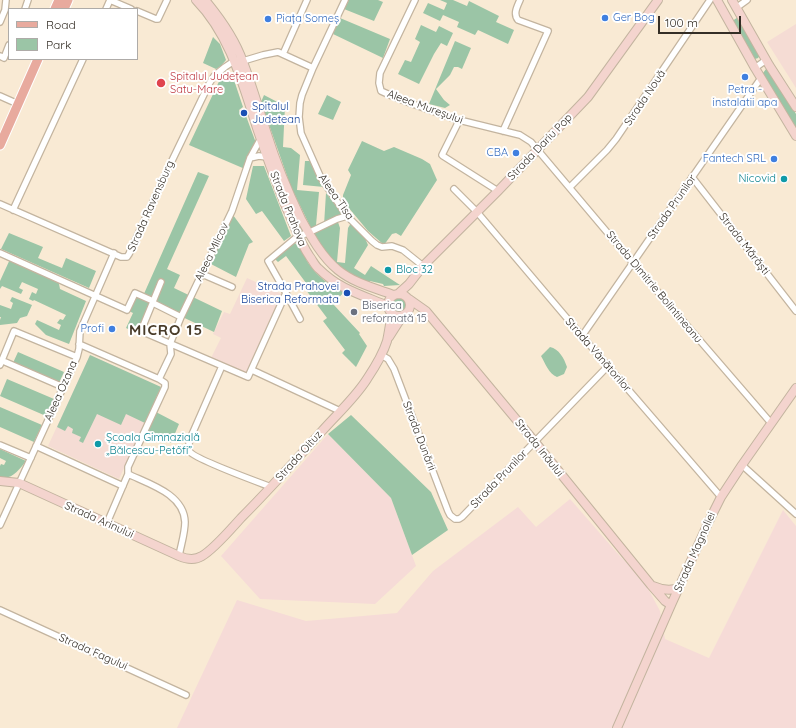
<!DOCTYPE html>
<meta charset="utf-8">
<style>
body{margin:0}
#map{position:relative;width:796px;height:728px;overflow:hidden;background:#f9ead4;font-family:Quicksand,sans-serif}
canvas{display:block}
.legend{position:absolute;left:8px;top:8px;width:130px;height:52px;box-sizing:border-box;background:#fff;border:1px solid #aeaba8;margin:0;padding:5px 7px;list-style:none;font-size:12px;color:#342e26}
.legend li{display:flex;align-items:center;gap:8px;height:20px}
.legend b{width:20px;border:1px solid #aeaba8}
.scale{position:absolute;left:658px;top:16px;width:83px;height:18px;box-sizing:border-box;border:2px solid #342e26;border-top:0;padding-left:5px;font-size:12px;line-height:14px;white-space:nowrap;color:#342e26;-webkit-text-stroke:3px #fff;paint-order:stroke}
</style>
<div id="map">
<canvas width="796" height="728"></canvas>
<ul class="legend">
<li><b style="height:5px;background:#e8aa9e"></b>Road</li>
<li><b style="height:11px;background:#9bc5a6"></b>Park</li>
</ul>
<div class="scale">100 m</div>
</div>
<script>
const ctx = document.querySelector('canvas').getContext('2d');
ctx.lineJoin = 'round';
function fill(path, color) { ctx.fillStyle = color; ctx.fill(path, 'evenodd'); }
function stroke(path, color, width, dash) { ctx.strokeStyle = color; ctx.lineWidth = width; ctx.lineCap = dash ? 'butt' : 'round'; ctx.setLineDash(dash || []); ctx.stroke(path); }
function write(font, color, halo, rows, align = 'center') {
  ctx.font = font + ' Quicksand,sans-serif'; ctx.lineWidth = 4; ctx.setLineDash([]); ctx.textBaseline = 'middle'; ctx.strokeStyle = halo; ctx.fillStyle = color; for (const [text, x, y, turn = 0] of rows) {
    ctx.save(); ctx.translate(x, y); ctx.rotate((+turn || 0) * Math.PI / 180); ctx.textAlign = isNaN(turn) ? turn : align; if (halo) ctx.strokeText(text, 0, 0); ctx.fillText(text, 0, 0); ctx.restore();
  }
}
fill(new Path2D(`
 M328,434l63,64 25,68 -41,38 -115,-5 -39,-43z
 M570,499l49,56 24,24 17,32 5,28 44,19 74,-148 13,16v202h-619l60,-128 69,21 91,-8 36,-42 85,-64 18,20z`), '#f6dbd7');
fill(new Path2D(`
 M796,24v64l-29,-46z
 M247,278l37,17 -37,79 -36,-16 10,-20 -8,-4 11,-22 6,2z
 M90,355l71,32 -42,92 -71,-33z`), '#f5dcd4');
fill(new Path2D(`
 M349,0h29l5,2 -9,19 -30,-12z
 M440,0h13l14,6 2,-5 30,15 -3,6 18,8 -6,14 -30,-14 -3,5 -18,-8 2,-5 -16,-7 -3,6 -17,-8 5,-10 16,7 3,-7z
 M738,17l22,38c-1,3 -3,4 -7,4l-22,-37z
 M340,18l50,21 -7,19 -50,-24z
 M421,25l15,7 3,-6 14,7 -6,13 -6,-3 -7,11 -15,30 -21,-10 7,-14 6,2 9,-20 -5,-3z
 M213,37l7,7 6,16 -5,6 -5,3 -13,-6z
 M455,41l16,7 -9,21 -4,-2h-4l-4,8 -14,14 8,11 6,5 -5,3 -16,-4z
 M766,69h3l2,2 25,43v16l-32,-55 -1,-2z
 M223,73l9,1 11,33 -4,3 3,7 4,-1 10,27 -11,26 -56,-24z
 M264,95l21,11 -2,41 8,1 9,7 -3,35 22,2 -3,33h8l2,-32 18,22 -7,4 3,9 -3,34 8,1 3,-35 3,-5 13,13 4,9 -14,23 11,7 6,-9 29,19 -16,1 -1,-2 -13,-3 -2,5 -30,-15 -27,-34 6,-8 4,-3 -10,2 -20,-41 -30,-85z
 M327,95l14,7 -8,18 -15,-6z
 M362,141l22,10 10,-4 28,12 8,5 7,16 -36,56 -5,-3 -4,1 -8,11 -16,-14 -25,-30v-6l8,-20 -3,-5z
 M305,161h7l6,18 6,8 -21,-2z
 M253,166h11l27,70 -7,5 -22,-30 -6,3 -10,-15z
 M198,172l11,4 -42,93 13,6 -6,13 48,23 -8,21 -61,-29 -14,31 -13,-6 7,-15 -6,-3 8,-17 8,3z
 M231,214l2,1 20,27 -4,2 -13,33 -27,-14z
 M9,233l34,14 -5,11 24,10 4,-10 30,13 -7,17 -88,-39z
 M289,244c3,0 6,-1 9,0 5,3 7,13 9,17 7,12 24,27 37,31l-11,12 27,29 -1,1 8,12 -11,21 -14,-14 3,-3 -22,-29 4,-3 -21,-28 3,-3 -23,-31 -8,6 -5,-5z
 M11,257l47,22 2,10 26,12 -17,43 -23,-9 -11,-11 2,-4 22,10 2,-5 -4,-2 3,-4 3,1 3,-5 -32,-15 -1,1 -4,-2 3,-7 4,2 2,-5 -16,-7 -3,6 4,2 -2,4 -19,-8 -2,3v-8z
 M391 305a8 8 0 1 1 16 0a8 8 0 1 1-16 0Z
 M12,297l20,8 -5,11 -7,2 -3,5 -17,2v-5l1,-3h-1v-12l11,4 2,-6 -3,-2z
 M550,347c9,2 14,11 17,20l-3,7 -7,3c-8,-3 -12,-14 -16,-21z
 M18,352l46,20 -6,13 -46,-20z
 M90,355l71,32 -16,36 -19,-9 -5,11 -24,-11 -14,29 -4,-2 2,-4 -9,-4 1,-4 -5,-3 -3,5 -8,-4z
 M7,379l47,20 -8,17 -46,-20z
 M0,407l42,18 -8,17 -34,-15z
 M154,411l25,13 -8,19 -27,-11z
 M351,415l80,77 17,38 -36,25 -21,-57 -63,-64z
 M0,449l26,12c-6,8 -15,20 -26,16v-11l1,-2 3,1 2,-4 -6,-3z`), '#9bc5a6');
const street = new Path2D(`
 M345,0l-32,68 -11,27 -2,8 -1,14 2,16 20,45 26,38 25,25 5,4 5,2 10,-1 11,4 20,16
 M415,0l-35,73 -1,10 2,8 11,5 18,7 45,16 65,16 11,7 102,121 138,160
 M736,8l11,-8
 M25,9l3,-9
 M106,9l4,-9 21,9
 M137,11l19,8h2l9,-19
 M0,22l5,-12 1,-10
 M283,54l24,-54
 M0,56l4,2 5,-13
 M755,68l11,-8
 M0,96l18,8
 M459,121l-17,34 1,1 55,35
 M503,131l45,-100 -30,-11c-5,-6 -1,-13 2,-20
 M250,158l9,-2 8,1
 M692,177l104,134
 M570,187l37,-37 9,-11 94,-139
 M454,189l23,23 105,124 139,161
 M0,204l121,53h6l2,-3 38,-83 42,-87 5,-8 11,-9 9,-6h9l20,-6 15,-3 35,16
 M13,210l70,-151
 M0,253l127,57 8,-17 18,8
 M202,274l30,13
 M161,282l-20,49 107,46 38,-84 -18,-32 30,-25 10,-3 29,-14 10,-3
 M286,293l14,26
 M153,303l28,14
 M582,336l179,-258
 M79,344l80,35
 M381,355l7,4 6,10 54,142 2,4 5,4h4l3,-2 146,-151
 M3,361l60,26
 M0,365l14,-34 63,26
 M222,366l-32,73c-1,4 -2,8 -1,12 5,8 69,31 82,36
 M252,370l88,41
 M0,445l31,13
 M36,446l87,40
 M742,465l54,49
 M128,474c21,10 56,20 57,48 0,11 -4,23 -6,34
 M107,523l21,-49v-7l37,-80v-4l-6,-4 12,-25 -1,-10 11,-27 51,-106 18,-53 11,-20
 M0,525l77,-168 2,-8 1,-18 34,-78
 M0,610l186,85`);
const secondary = new Path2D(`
 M196,0c34,35 46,82 61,128 10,29 20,59 33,88 6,14 11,28 20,41 3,4 5,9 9,12 20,20 43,26 69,37
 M205,0c15,18 30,39 38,62 9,23 16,48 24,72 9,29 21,58 34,85 10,18 21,38 37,51 16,13 36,18 56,25
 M717,0l38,68 41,68
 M732,0l37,65 27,42
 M388 305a11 11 0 1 1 22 0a11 11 0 1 1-22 0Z
 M398,294l11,-10 14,-18 75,-75 90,-94 70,-97
 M409,299l17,12 109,131 116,143 14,16 6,4
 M389,337l14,-22
 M0,481l19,2 160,73c7,3 15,5 23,0 12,-7 29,-27 39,-38 28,-28 54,-57 81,-87 15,-17 33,-33 45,-52 8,-12 16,-25 20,-38 2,-9 3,-18 5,-27
 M653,586c9,4 17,5 26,2
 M617,728l54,-123 38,-84 12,-24 21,-32 54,-77`);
const primary = new Path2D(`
 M55,9l4,-9
 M64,9l4,-9
 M0,145l38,-86`);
stroke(street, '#c3b49f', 8);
stroke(secondary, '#c3b49f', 10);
stroke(primary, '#fff', 11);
stroke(street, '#fff', 5.5);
stroke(secondary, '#f4d4ce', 8);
stroke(primary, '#e8aa9e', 9);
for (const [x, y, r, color] of [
 [605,18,4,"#3f7fe0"],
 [268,19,4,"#3f7fe0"],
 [745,77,4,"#3f7fe0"],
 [161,83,5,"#e0444e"],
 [244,113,4,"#1a4fb4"],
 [516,153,4,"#3f7fe0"],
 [774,159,4,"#3f7fe0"],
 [784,179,4,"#0f9aa8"],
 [388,270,4,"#0f9aa8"],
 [347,293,4,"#1a4fb4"],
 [354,312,4,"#6b7280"],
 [112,329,4,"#3f7fe0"],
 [98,444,4,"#0f9aa8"]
]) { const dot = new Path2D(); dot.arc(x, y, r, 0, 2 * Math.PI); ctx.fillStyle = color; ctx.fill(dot); stroke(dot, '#fff', 1.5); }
write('11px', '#366cbe', '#fff', [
 ["Ger Bog",613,18,"left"],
 ["Piața Someș",276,19,"left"],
 ["Petra -",745,90,"center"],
 ["instalatii apa",745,103,"center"],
 ["CBA",508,153],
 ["Fantech SRL",766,159],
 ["Profi",104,329]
], 'right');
write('11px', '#be3a42', '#fff', [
 ["Spitalul Județean",170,77],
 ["Satu-Mare",170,90]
], 'left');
write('11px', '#342e26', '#fff', [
 ["Strada Nouă",645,98,-56],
 ["Aleea Mureșului",425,107,20],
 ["Strada Dariu Pop",540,147,-46],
 ["Aleea Tisa",336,197,55],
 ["Strada Ravensburg",151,206,-66],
 ["Strada Prunilor",672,207,-55],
 ["Strada Prahova",288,209,68],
 ["Strada Mărăști",744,244,52],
 ["Aleea Milcov",212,252,-64],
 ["Strada Dimitrie Bolintineanu",654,287,50],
 ["Strada Vânătorilor",598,355,49],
 ["Aleea Ozana",61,391,-66],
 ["Strada Dunării",419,436,69],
 ["Strada Inăului",539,448,51],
 ["Strada Oituz",299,456,-48],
 ["Strada Prunilor",499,479,-46],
 ["Strada Arinului",99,520,24],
 ["Strada Magnoliei",695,552,-66],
 ["Strada Fagului",93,652,24]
]);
write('11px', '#164399', '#fff', [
 ["Spitalul",252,107],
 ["Judetean",252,120],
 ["Strada Prahovei",339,287,"right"],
 ["Biserica Reformata",339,300,"right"]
], 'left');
write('11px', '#0d838f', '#fff', [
 ["Nicovid",776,179,"right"],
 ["Bloc 32",396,270],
 ["Școala Gimnazială",106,438],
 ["„Bălcescu-Petőfi”",106,451]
], 'left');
write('11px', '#5b616d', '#fff', [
 ["Biserica",362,306],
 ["reformată 15",362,319]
], 'left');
ctx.letterSpacing = '1px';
write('bold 15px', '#493c2a', '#fff', [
 ["MICRO 15",166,330]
]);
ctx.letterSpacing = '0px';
</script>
